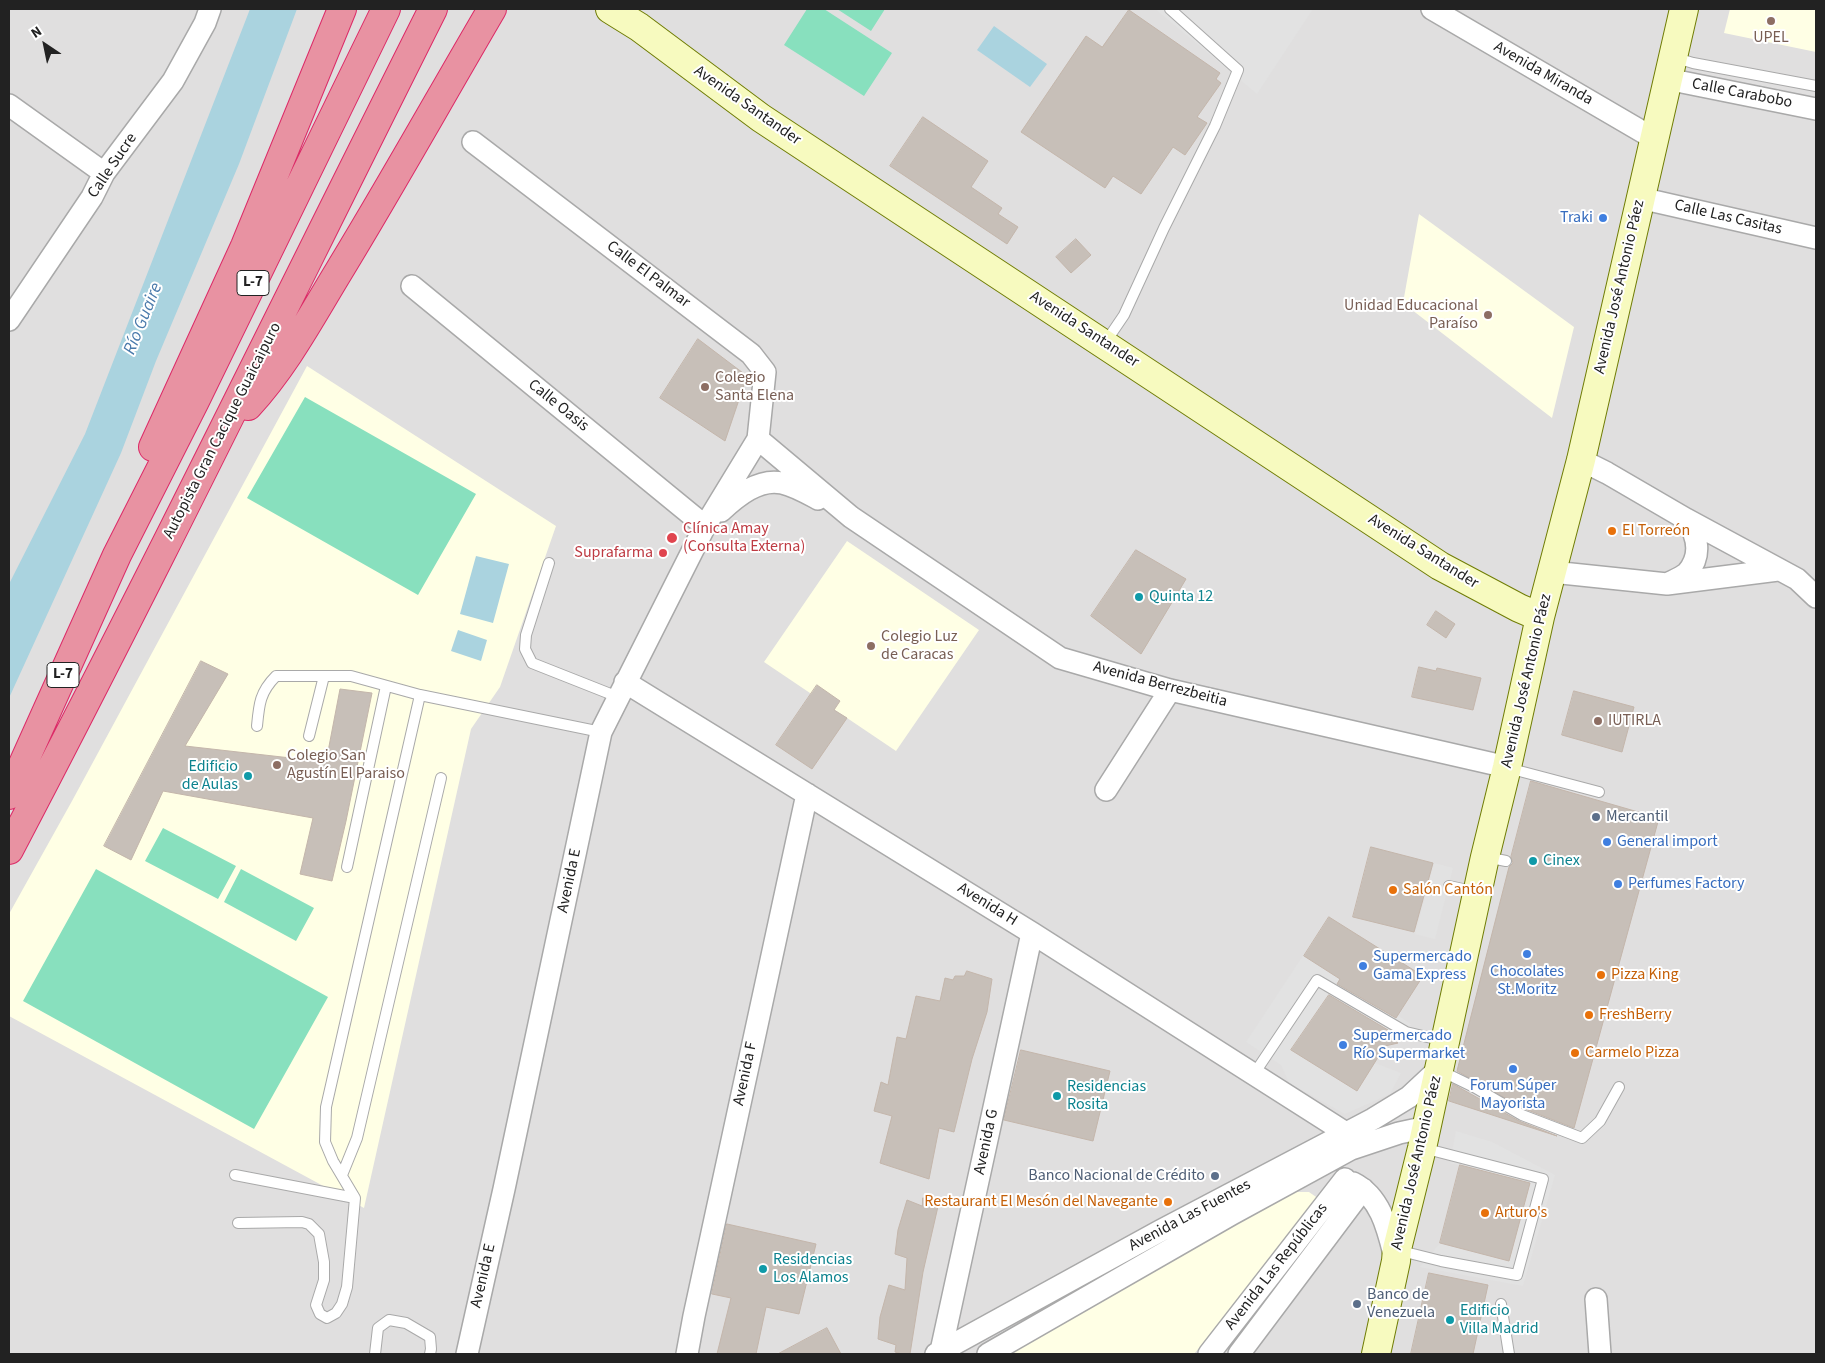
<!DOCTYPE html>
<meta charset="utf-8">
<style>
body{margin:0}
#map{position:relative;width:1825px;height:1363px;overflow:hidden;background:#f2efe9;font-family:"Source Sans 3",sans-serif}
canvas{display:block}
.frame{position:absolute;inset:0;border:10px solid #222;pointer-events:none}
.north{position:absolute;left:20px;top:20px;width:50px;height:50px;-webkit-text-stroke:4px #fff;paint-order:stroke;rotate:326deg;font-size:14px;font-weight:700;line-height:20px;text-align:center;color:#222}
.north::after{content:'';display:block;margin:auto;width:18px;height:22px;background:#222;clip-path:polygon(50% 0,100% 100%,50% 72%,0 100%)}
</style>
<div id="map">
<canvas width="1825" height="1363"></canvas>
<div class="frame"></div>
<div class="north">N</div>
</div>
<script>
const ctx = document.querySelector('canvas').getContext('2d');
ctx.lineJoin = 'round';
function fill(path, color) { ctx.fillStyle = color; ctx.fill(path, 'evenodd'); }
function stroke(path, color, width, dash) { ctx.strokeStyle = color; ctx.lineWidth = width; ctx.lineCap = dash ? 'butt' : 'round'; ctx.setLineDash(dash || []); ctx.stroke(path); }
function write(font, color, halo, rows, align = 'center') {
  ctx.font = font + ' "Source Sans 3",sans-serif'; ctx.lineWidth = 4; ctx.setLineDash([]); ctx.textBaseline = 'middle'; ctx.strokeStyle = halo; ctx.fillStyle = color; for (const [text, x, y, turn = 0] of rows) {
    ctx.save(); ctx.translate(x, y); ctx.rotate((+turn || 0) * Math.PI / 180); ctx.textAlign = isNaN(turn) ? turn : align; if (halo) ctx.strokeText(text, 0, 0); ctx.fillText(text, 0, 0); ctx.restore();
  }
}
fill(new Path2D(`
 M9,9h1807v1345h-1807z`), '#e0dfdf');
fill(new Path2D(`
 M1730,9h86v43l-92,-19z
 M1419,214l155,113 -22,91 -149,-115z
 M307,366l249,160 -56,161 -29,42 -107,479 -355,-192v-102l63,-113z
 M847,541l132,89 -83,121 -132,-89z
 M1288,1192h21l10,7 -68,88 -57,67h-184l-6,-4z`), '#ffffe5');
fill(new Path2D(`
 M807,9h17l68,44 -28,43 -80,-51z
 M837,9h48l-14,22z
 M305,397l171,97 -58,101 -171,-97z
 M163,828l73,38 -18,33 -73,-38z
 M96,869l232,128 -74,132 -231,-128z
 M241,869l73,39 -18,33 -72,-39z`), '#88e0be');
fill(new Path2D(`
 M1155,9h158l-56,85z
 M1434,863l19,5 -18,71 -20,-5z
 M1304,954l107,70 -13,19 -71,-46 -36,53 66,40 18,-27 26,10 -11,21 -45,20 -56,-31 -8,-18 -35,-23z
 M1456,1131l36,11 63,33 -32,111 -103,-19 20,-24 69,18 21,-79 -80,-19z`), '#e2e2e2');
fill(new Path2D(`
 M250,9h47l-58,155 -83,197 -35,92 -112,245v-114l76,-150z
 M994,26l53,38 -17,23 -53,-37z
 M476,556l33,8 -16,59 -33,-9z
 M458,630l29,10 -6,21 -30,-10z`), '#aad3df');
const building = new Path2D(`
 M1129,10l91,63 -4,6 5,4 -24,34 10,6 -22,32 -12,-8 -32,47 -28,-18 -8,12 -84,-56 65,-96 16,11z
 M923,117l65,44 -17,26 31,21 -4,6 20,13 -11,17 -117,-78z
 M1076,239l15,16 -20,18 -15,-16z
 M698,339l49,37 -22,65 -65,-43z
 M1136,550l50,29 -45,75 -50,-38z
 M1436,611l19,13 -9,14 -19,-13z
 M201,661l27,13 -43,72 141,16 14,-73 32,4 -26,128 -14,60 -32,-7 13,-56 -150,-27 -32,69 -27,-14z
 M1419,667l17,4 1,-3 44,10 -8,32 -61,-13z
 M817,685l23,16 -6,9 13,8 -35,51 -36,-24z
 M1574,691l60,16 -12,45 -60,-17z
 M1531,781l128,37 -85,310 -49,-19 -68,-38 52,-204 4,-4 -2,-6z
 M1371,847l62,16 -19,69 -61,-15z
 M1329,917l94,59 -27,42 -59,-34 3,-5 -36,-23z
 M967,971l25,8 -5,33 -15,47 -18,73 -15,-4 -10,51 -49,-16 12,-47 -18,-5 7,-29 7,3 9,-48 9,2 10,-43 24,5 5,-23 8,2 2,-4h9z
 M1329,995l59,35 -3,5 13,8 -13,3 -28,45 -66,-41z
 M1021,1050l89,21 -17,70 -89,-21z
 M1453,1084l66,37 38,15 -108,-35z
 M1460,1165l70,18 -21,78 -69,-18z
 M923,1198l16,4 -16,70 -13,82h-8l-7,-2 1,-7 -18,-6 2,-22 9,-32 16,5 2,-32 -12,-4 3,-24 9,-30 15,6z
 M727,1224l89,20 -17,70 -33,-7 -10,47h-39l14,-56 -19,-4z
 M1429,1273l59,12 -15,69h-62z
 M827,1328l14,26h-63z`);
fill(building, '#c7bfb8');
stroke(building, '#c4b6ab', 1);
const lane = new Path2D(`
 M1673,57l20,6 123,23
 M1105,343l19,-28 40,-87 51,-102 23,-56 -68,-61
 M549,563l-23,72 -1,14 7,14 86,34
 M257,726c2,-22 3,-34 19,-50h48
 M309,736l15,-60h27l69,19
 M1508,768l91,24
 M1486,857l20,4
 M347,867l39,-181
 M1449,886l28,6
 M1439,1070l35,17 48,28 60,23 18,-17 19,-34
 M1254,1074l63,-94 89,52 38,9
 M235,1175l120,23
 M342,1175l15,-37 84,-360
 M238,1223l64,-1 7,2 10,10 5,28v18l-8,25 4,9 7,4 9,-5 6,-9 5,-17 8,-89 -22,-37 -8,-19 1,-35 94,-412 181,37
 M1397,1250l44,11 76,14 26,-96 -120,-31
 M1501,1304l8,50
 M375,1354l3,-26 11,-8 17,3 24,14 1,12 -1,5`);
const street = new Path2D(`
 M1432,9l221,129
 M1667,79l149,30
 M9,105l95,68
 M1640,198l176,40
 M412,286l293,240
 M9,320l83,-123 12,-24 69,-92 32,-58 5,-14
 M758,439l93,78 209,141 110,32 337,77
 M1581,460l26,13 79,46 111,60 19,18
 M721,511c16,-15 38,-33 61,-28 13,3 25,10 36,16
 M1552,572l115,12 111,-14
 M1669,583c6,-3 13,-6 18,-10 15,-17 11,-37 -1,-54
 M625,682l407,251 314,200
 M1106,790l64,-100
 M1353,1183c28,14 35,47 42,75
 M1596,1299l4,55
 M941,1351l91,-418
 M467,1354l37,-165 97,-457 104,-206 53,-87 7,-67 -14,-18 -278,-212
 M687,1354l7,-38 113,-522
 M936,1354l224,-123 213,-112 36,-22 30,-28
 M988,1354l244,-140 119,-65 48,-16 28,-6
 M1209,1354l136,-175
 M1239,1354l124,-165`);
const secondary = new Path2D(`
 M610,9l29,18 122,91 679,448 79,42 21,9
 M1376,1354l20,-93 1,-12 25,-101 63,-291 22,-90 33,-150 41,-157 103,-451`);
const highway = new Path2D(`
 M248,406c37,-40 63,-89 91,-135 53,-87 102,-175 153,-262
 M153,447l92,-201 97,-237
 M9,795l108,-240 78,-154 191,-392
 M9,850c146,-278 283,-560 424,-841`);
stroke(lane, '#a9a9a9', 12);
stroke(street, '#a9a9a9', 24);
stroke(secondary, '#707d05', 30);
stroke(highway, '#dc2a67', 30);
stroke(lane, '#fff', 10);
stroke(street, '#fff', 21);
stroke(secondary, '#f7fabf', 28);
stroke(highway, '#e892a2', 28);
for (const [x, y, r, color] of [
 [1771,21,5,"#8d6e63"],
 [1603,218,5,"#3f7fe0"],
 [1488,315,5,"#8d6e63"],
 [705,387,5,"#8d6e63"],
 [1612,531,5,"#e8710a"],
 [672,538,6,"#e0444e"],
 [663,553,5,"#e0444e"],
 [1139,597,5,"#0f9aa8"],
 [871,646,5,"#8d6e63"],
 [1598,721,5,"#8d6e63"],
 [277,765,5,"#8d6e63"],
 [248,776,5,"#0f9aa8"],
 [1596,817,5,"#5c6f8a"],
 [1607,842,5,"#3f7fe0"],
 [1533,861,5,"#0f9aa8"],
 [1618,884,5,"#3f7fe0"],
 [1393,890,5,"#e8710a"],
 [1527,954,5,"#3f7fe0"],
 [1363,966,5,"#3f7fe0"],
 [1601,975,5,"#e8710a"],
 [1589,1015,5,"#e8710a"],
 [1343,1045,5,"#3f7fe0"],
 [1575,1053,5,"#e8710a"],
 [1513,1069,5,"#3f7fe0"],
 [1057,1096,5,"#0f9aa8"],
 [1215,1176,5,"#5c6f8a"],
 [1168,1202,5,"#e8710a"],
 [1485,1213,5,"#e8710a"],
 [763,1269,5,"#0f9aa8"],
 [1357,1304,5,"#5c6f8a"],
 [1450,1320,5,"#0f9aa8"]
]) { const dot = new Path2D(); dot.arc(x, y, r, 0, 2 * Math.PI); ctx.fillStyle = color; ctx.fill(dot); stroke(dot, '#fff', 2); }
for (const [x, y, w] of [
 [253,283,32],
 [63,675,32]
]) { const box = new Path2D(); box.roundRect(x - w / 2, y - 12.5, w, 25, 4); ctx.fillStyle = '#fff'; ctx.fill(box); stroke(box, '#222', 1); }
write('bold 15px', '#222', null, [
 ["L-7",253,283],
 ["L-7",63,675]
]);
write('16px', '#785e54', '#fff', [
 ["UPEL",1771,38,"center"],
 ["Unidad Educacional",1478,306,"right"],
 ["Paraíso",1478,324,"right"],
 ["Colegio",715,378],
 ["Santa Elena",715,396],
 ["Colegio Luz",881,637],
 ["de Caracas",881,655],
 ["IUTIRLA",1608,721],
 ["Colegio San",287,756],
 ["Agustín El Paraiso",287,774]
], 'left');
write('16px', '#222', '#fff', [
 ["Avenida Miranda",1543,74,30],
 ["Calle Carabobo",1742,94,11],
 ["Avenida Santander",747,106,35],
 ["Calle Sucre",113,166,-56],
 ["Calle Las Casitas",1728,218,13],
 ["Calle El Palmar",648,275,37],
 ["Avenida José Antonio Páez",1620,287,-77],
 ["Avenida Santander",1084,330,33],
 ["Calle Oasis",558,406,39],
 ["Autopista Gran Cacique Guaicaipuro",223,431,-63],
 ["Avenida Santander",1423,552,32],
 ["Avenida José Antonio Páez",1527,681,-77],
 ["Avenida Berrezbeitia",1160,685,15],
 ["Avenida E",570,881,-78],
 ["Avenida H",987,905,32],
 ["Avenida F",746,1074,-78],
 ["Avenida G",987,1142,-78],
 ["Avenida José Antonio Páez",1417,1163,-77],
 ["Avenida Las Fuentes",1190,1216,-28],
 ["Avenida Las Repúblicas",1277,1267,-52],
 ["Avenida E",484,1276,-77]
]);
write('16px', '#366cbe', '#fff', [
 ["Traki",1593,218,"right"],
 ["General import",1617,842],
 ["Perfumes Factory",1628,884],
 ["Supermercado",1373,957],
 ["Gama Express",1373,975],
 ["Chocolates",1527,972,"center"],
 ["St.Moritz",1527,990,"center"],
 ["Supermercado",1353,1036],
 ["Río Supermarket",1353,1054],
 ["Forum Súper",1513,1086,"center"],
 ["Mayorista",1513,1104,"center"]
], 'left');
write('16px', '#be3a42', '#fff', [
 ["Clínica Amay",683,529],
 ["(Consulta Externa)",683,547],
 ["Suprafarma",653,553,"right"]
], 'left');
write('16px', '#c56008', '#fff', [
 ["El Torreón",1622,531],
 ["Salón Cantón",1403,890],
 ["Pizza King",1611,975],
 ["FreshBerry",1599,1015],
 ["Carmelo Pizza",1585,1053],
 ["Restaurant El Mesón del Navegante",1158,1202,"right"],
 ["Arturo's",1495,1213]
], 'left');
write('16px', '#0d838f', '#fff', [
 ["Quinta 12",1149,597],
 ["Edificio",238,767,"right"],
 ["de Aulas",238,785,"right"],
 ["Cinex",1543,861],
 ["Residencias",1067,1087],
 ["Rosita",1067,1105],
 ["Residencias",773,1260],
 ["Los Alamos",773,1278],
 ["Edificio",1460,1311],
 ["Villa Madrid",1460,1329]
], 'left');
write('16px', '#4e5e75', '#fff', [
 ["Mercantil",1606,817],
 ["Banco Nacional de Crédito",1205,1176,"right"],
 ["Banco de",1367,1295],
 ["Venezuela",1367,1313]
], 'left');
write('italic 18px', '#4a7aab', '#fff', [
 ["Río Guaire",144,319,-68]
]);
</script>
